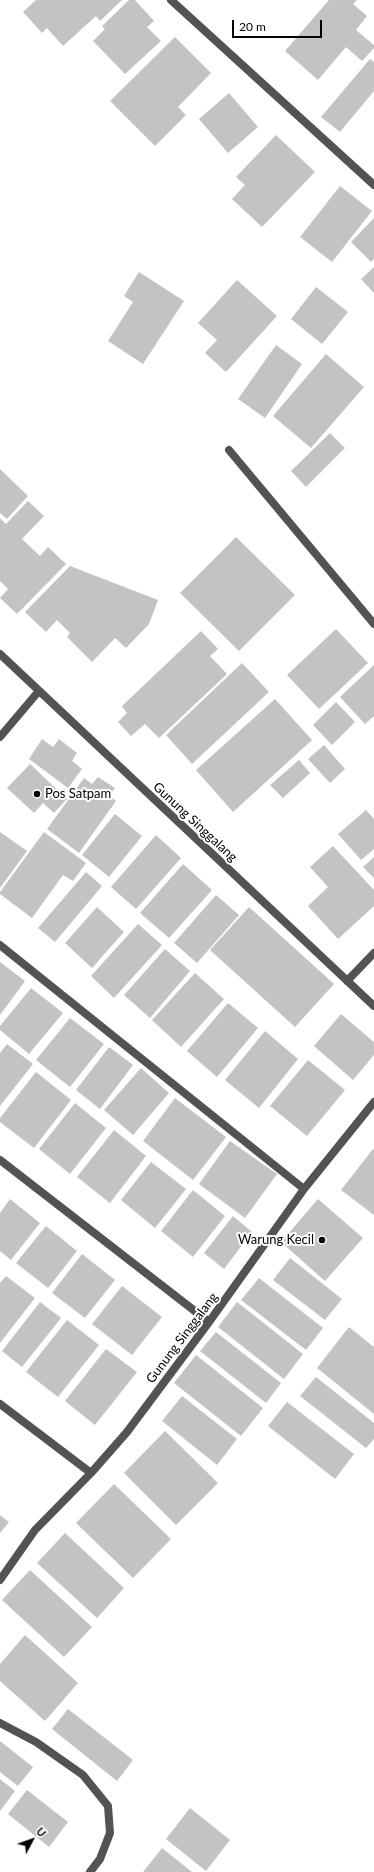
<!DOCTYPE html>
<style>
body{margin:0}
#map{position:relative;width:374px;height:1872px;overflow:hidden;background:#fff;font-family:Lato,sans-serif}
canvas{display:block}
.north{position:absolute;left:12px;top:1820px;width:40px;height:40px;-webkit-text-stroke:3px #fff;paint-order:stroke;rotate:49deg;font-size:11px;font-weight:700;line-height:16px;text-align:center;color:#000}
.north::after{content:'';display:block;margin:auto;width:14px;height:18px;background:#000;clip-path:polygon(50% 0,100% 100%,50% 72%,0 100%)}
.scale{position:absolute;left:232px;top:20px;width:90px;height:18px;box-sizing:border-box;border:2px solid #000;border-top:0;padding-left:5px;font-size:12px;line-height:14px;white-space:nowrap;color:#000;-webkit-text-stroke:3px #fff;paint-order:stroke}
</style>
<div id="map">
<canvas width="374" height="1872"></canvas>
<div class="north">U</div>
<div class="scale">20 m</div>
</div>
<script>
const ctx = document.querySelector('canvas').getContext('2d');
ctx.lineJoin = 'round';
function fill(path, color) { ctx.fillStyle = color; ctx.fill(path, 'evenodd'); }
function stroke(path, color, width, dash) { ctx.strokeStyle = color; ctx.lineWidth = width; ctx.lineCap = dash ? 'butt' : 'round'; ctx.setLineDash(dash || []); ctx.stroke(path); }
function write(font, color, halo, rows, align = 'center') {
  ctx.font = font + ' Lato,sans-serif'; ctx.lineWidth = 4; ctx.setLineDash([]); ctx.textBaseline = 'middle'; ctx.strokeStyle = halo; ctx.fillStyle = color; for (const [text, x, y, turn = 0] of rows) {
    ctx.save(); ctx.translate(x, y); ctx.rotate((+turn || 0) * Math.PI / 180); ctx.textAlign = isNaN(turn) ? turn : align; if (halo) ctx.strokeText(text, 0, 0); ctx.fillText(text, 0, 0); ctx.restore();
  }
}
fill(new Path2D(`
 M36,0h86l-22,21 -4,-5 -33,30 -16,-18 -5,5 -19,-21z
 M129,0h6l19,21 -7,6 14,14 -36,33 -32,-33 12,-12 -3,-3z
 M329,0h28l-4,4 14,12 -11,14 18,15v3l-12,13 -16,-14 -28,33 -33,-29z
 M175,37l36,36 -33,34 8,8 -31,31 -45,-45z
 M370,59l4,3v29l-34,41 -19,-15z
 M229,93l29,34 -30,26 -29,-34z
 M276,135l39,37 -53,55 -30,-28 13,-14 -9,-8z
 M340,186l32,25 -40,51 -32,-25z
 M374,218v41l-3,3 -20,-20z
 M374,267v26l-13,-14z
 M139,272l45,29 -41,63 -35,-23 25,-39 -9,-6z
 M237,280l40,36 -51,56 -21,-19 12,-13 -19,-17z
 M316,287l32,25 -26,32 -31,-25z
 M276,345l26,19 -37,54 -27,-19z
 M326,354l38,33 -53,61 -38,-32z
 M330,433l15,15 -39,39 -15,-16z
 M0,469l28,27 -21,23 -7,-6z
 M28,501l16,15 -22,23 18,17 8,-9 18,17 -49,50 -17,-16 8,-9 -8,-8v-63l6,6z
 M236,537l59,58 -56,56 -59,-58z
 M70,566l88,34 -9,24 -23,24 -11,-10 -23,24 -25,-25 3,-4 -13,-13 -11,12 -21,-20z
 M336,629l32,34 -49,46 -32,-34z
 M201,631l17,18 -8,7 17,18 -68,64 -14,-14 -14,12 -13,-14 9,-9 -5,-7z
 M242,663l27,29 -77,72 -26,-29z
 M374,665v51l-9,8 -25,-27z
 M275,699l37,41 -79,72 -37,-42z
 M336,702l19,20 -23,23 -19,-20z
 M42,739l11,8 6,-8 18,14 -5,8 10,8 -14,19 -39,-29z
 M324,745l21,24 -15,14 -22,-24z
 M299,760l11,13 -27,25 -13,-13z
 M30,764l37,35 -13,14 -11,-10 -9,10 -27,-25z
 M98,777l17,11 -6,8 7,5 -37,52 -32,-24 37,-51 8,6z
 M366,810l8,9v30l-13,11 -23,-26z
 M115,814l27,22 -33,41 -27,-22z
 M0,832l27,19 -27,37z
 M44,832l42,31 -13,18 -10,-6 -31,43 -32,-24v-2z
 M156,835l25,23 -45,51 -25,-22z
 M333,846l41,44v16l-36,33 -30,-33 20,-19 -18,-20z
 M374,857v21l-11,-11z
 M183,864l29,26 -43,48 -29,-25z
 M86,872l16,14 -47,56 -17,-14z
 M216,895l23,20 -42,48 -23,-20z
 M97,907l27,25 -32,36 -27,-25z
 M249,907l85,77 -39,43 -85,-77z
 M138,924l24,21 -48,53 -23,-22z
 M165,949l25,22 -40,47 -26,-23z
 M0,962l25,19 -25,34z
 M195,973l29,26 -43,48 -29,-27z
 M31,988l32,25 -34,41 -29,-24v-4z
 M228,1003l30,25 -41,49 -30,-26z
 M341,1014l33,28v13l-21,25 -39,-34z
 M70,1018l34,26 -34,43 -34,-27z
 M265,1031l33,28 -39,49 -34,-28z
 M7,1044l26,20 -33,42v-53z
 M109,1047l24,18 -33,44 -24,-19z
 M308,1060l37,30 -38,46 -37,-30z
 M141,1068l28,25 -36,42 -29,-25z
 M36,1072l35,28 -37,48 -34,-26v-4z
 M175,1098l51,39 -33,43 -50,-39z
 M75,1103l31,25 -36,46 -31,-25z
 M114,1130l32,26 -36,47 -33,-26z
 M230,1141l47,33 -32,44 -46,-34z
 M373,1149l1,1v65l-33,-25z
 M151,1162l35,27 -31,39 -34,-28z
 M193,1190l32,26 -32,41 -32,-26z
 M10,1199l30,24 -29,37 -11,-9v-38z
 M318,1199l45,39 -38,43 -44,-39z
 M233,1216l19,16 -28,37 -20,-16z
 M46,1226l31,25 -29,37 -32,-25z
 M82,1254l33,26 -30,38 -33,-25z
 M290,1258l52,41 -17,21 -52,-40z
 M6,1276l29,22 -35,45v-60z
 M259,1278l64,50 -17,22 -65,-50z
 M122,1286l40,31 -30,38 -40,-31z
 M40,1302l21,16 -39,49 -20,-16z
 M237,1302l66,52 -19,25 -66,-52z
 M67,1320l32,25 -41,52 -32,-25z
 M349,1327l25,20v67l-57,-46z
 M216,1332l65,51 -15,20 -66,-52z
 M106,1349l31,23 -42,53 -30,-24z
 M196,1355l67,53 -22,28 -67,-53z
 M316,1377l58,46v16l-8,9 -66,-52z
 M182,1396l55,43 -20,26 -55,-44z
 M287,1402l67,52 -19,25 -67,-53z
 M165,1431l53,52 -42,42 -52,-52z
 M114,1484l57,55 -38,39 -57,-55z
 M0,1515l9,7 -9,11z
 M65,1533l59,55 -27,30 -60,-55z
 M30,1570l62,57 -28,30 -62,-57z
 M25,1635l53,48 -33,38 -45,-40v-17z
 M68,1709l65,51 -16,21 -65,-52z
 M0,1741l33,26 -15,19 -18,-14z
 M0,1779l15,12 -15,20z
 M27,1790l41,32 -19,25 -41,-33z
 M190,1808l40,32 -24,31 -40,-32z
 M162,1848l30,24h-49z`), '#c3c3c3');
stroke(new Path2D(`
 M171,0l203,185
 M229,450l145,174
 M0,654l374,352
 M0,737l38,-45
 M0,945l304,244
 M347,981l27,-28
 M0,1160l209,162
 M0,1404l91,69
 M0,1580l35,-50 56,-57 36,-41 82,-110 95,-133 70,-87
 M0,1723l36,19 47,33 25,31 2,27 -10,26 -10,13`), '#535353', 8);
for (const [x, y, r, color] of [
 [37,794,4,"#000"],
 [322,1240,4,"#000"]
]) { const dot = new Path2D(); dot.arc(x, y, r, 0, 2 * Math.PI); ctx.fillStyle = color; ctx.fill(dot); stroke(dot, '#fff', 1.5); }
write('13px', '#000', '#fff', [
 ["Pos Satpam",45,794],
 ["Warung Kecil",314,1240,"right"]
], 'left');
write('13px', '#000', '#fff', [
 ["Gunung Singgalang",195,822,43],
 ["Gunung Singgalang",182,1338,-53]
]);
</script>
